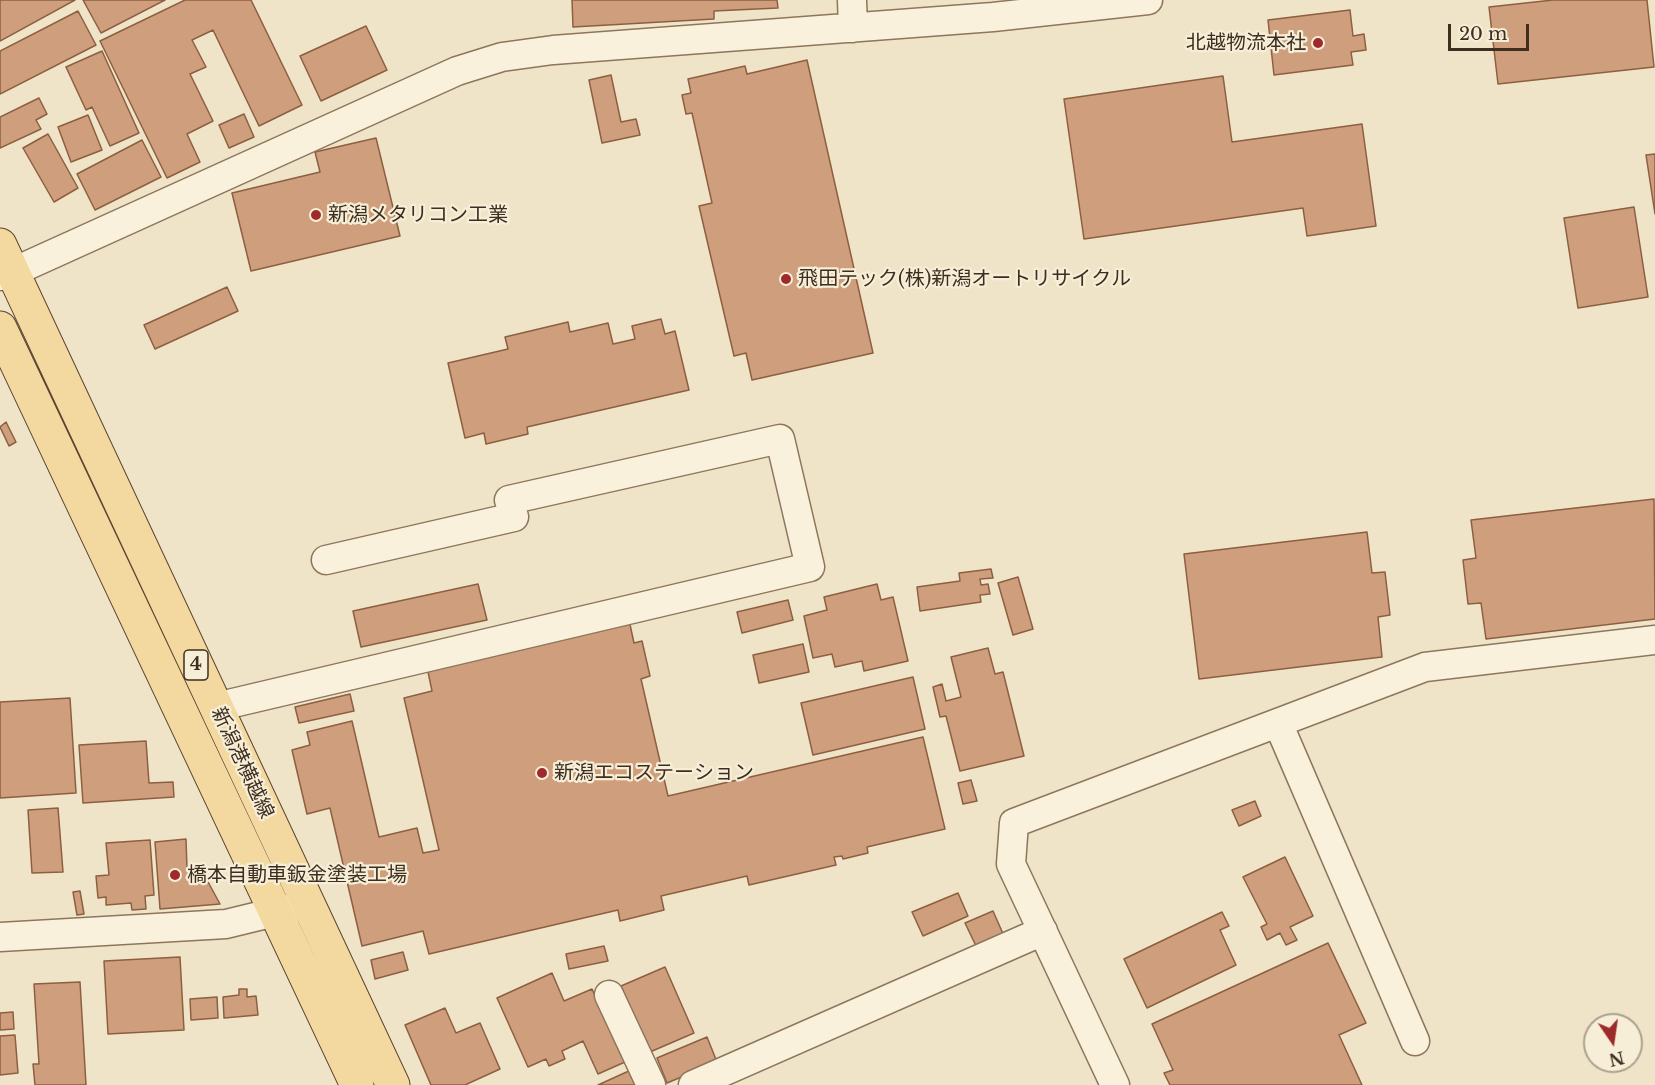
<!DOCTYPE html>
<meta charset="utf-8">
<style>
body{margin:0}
#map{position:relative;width:1655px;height:1085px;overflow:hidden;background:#f0e4c8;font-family:"Libre Baskerville",serif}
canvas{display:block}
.north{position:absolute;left:1583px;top:1013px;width:60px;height:60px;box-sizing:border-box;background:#f7eed8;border:2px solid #ada18e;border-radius:50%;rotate:167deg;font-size:16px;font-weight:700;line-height:24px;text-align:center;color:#3d2e20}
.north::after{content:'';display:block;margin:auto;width:21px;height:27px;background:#9e2a2b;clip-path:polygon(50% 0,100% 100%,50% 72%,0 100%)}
.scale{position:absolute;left:1448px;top:24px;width:81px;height:27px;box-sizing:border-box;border:3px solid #3d2e20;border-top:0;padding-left:8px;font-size:18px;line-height:21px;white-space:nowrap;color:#3d2e20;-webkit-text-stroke:4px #f7eed8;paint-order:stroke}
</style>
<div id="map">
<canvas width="1655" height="1085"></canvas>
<div class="north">N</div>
<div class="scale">20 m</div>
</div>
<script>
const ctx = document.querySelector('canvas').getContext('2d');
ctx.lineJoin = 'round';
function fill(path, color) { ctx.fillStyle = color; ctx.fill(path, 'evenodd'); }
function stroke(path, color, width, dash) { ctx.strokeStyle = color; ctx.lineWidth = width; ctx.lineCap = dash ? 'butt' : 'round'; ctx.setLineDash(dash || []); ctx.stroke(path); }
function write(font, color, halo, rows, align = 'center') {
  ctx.font = font + ' "Libre Baskerville","Noto Sans JP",serif'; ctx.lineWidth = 4.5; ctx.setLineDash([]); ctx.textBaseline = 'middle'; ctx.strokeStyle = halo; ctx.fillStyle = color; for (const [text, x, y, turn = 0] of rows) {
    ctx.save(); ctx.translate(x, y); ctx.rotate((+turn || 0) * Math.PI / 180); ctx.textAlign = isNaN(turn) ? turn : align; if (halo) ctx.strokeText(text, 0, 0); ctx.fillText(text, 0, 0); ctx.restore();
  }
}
const building = new Path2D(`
 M0,0h75l-75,41z
 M83,0h82l-64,33z
 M185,0h66l51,105 -43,21 -46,-96 -21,10 14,27 -16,7 23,47 -26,13 13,28 -33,16 -67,-137z
 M572,0h205l1,8 -64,3v8l-141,8z
 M1553,0h94l7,67 -156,17 -9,-77z
 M1350,10l3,26 11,-2 2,16 -15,2 2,13 -79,10 -6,-55z
 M78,11l18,34 -96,49v-43z
 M366,26l21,44 -66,31 -21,-45z
 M102,51l37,82 -29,13 -18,-39 -6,3 -20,-43z
 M807,60l66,293 -121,27 -6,-27 -12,3 -35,-150 13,-3 -20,-90 -6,1 -4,-19 9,-2 -3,-14 57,-13 2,8z
 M611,75l10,47 15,-3 4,16 -38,8 -13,-63z
 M1223,76l9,66 130,-18 14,102 -69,10 -4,-28 -219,31 -20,-140z
 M39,98l8,16 -11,6 5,9 -41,19v-31z
 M244,114l10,23 -25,11 -10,-23z
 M88,115l14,35 -31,12 -13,-35z
 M48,134l30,54 -24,14 -31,-54z
 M376,138l24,98 -149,35 -19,-78 88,-21 -5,-20z
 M142,140l19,37 -66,33 -18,-36z
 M1655,154v60l-9,-59z
 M1634,207l14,90 -70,11 -14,-90z
 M227,287l11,24 -83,38 -11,-24z
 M661,319l4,15 10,-3 14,59 -162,37 1,7 -42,10 -2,-11 -19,5 -17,-75 60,-14 -3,-12 63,-15 2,10 38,-9 5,21 22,-5 -3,-13z
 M6,422l10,20 -7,4 -9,-19z
 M1654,499l1,120 -169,20 -5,-36 -13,1 -5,-44 13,-2 -5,-38z
 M1367,532l5,41 13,-1 5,43 -12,2 4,40 -183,22 -15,-125z
 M991,569l2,9 -13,1 1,6 7,-1 2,10 -10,1 1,7 -61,9 -3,-24 43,-6 -1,-8z
 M1018,577l15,52 -20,6 -15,-52z
 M478,584l9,36 -126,27 -8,-36z
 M877,584l4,16 12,-3 15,64 -44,10 -2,-10 -27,6 -3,-13 -19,4 -9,-42 23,-6 -3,-13z
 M788,600l5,20 -51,13 -5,-21z
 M629,620l5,23 8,-2 8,35 -9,3 27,117 255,-59 22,92 -78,18 1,6 -25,6 -1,-3 -8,1 2,8 -87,20 -2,-9 -86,20 3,14 -44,11 -2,-11 -189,44 -6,-23 -61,15 -32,-138 -23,6 -15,-64 18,-5 -3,-13 45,-11 27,116 38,-9 6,25 16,-3 -35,-152 28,-7 -5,-24z
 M803,644l6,28 -50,11 -6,-28z
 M988,648l7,26 8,-2 21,84 -64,15 -14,-55 -6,1 -7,-30 9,-3 4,17 15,-4 -10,-40z
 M913,677l12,52 -112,26 -12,-52z
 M350,694l4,17 -55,12 -4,-16z
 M70,698l6,95 -76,5v-96z
 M146,741l3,42 24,-1 1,15 -91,6 -4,-58z
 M971,780l6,21 -14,3 -5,-21z
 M1255,801l6,15 -22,10 -7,-16z
 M58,808l5,64 -31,1 -4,-63z
 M186,839l1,30h6v11h14l13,24 -60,5 -5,-67z
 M150,840l4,55 -9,1 1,13 -14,1 -1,-7 -25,2v-8l-8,1 -2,-22 13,-1 -3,-32z
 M1285,857l28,59 -23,11 7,13 -11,5 -6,-12 -13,7 -6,-13 6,-3 -24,-47z
 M80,891l4,23 -7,1 -4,-23z
 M958,893l10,23 -45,20 -11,-24z
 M993,911l11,25 -27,12 -12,-25z
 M1222,912l7,14 -9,4 16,35 -89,43 -23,-49z
 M1328,943l38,80 -27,12 23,50h-192l-6,-12 9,-3 -21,-46z
 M604,946l4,15 -39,8 -3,-15z
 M403,952l5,18 -33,9 -4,-19z
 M180,957l4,73 -76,4 -4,-73z
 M665,967l29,66 -44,19 -29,-66z
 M552,973l12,28 28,-12 33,73 -27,12 -15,-33 -21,10 3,8 -16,7 -3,-7 -18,8 -31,-69z
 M80,982l6,103h-51l-2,-21h6l-5,-80z
 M239,989h8v8l9,-1 2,19 -34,3 -1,-21 16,-2z
 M217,997l1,21 -27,2 -1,-21z
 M445,1008l11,25 24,-10 20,46 -35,16h-34l-26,-60z
 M13,1012l1,17 -14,1v-17z
 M15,1035l3,38 -18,2v-39z
 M707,1037l10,25 -50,21 -10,-25z
 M631,1070l7,15h-40z`);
fill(building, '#cf9f7d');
stroke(building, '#8d5f41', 1.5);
const minor = new Path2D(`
 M852,0l1,28
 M0,276l13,-4 444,-201 45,-14 51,-7 440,-33 155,-17
 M216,707l594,-140 -30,-128 -271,61 5,17 -188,43
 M1278,723l137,318
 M0,937l226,-13 82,-20
 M609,995l42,90
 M693,1085l350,-154
 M1115,1085l-104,-221 3,-41 411,-156 230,-27`);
const major = new Path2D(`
 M0,245l393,840
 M0,328l357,757`);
stroke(minor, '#8d765c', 31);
stroke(major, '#5b4430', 35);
stroke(minor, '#faf1dc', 28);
stroke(major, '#f3d9a0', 33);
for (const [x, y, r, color] of [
 [1318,43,6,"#9e2a2b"],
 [316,215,6,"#9e2a2b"],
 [786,279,6,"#9e2a2b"],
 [542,773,6,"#9e2a2b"],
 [175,875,6,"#9e2a2b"]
]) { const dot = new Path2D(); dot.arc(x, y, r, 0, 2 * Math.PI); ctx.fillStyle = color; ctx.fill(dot); stroke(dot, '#f7eed8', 2); }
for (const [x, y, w] of [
 [196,665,24]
]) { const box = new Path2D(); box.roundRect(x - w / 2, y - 15, w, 30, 4.5); ctx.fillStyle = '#f7eed8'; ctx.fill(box); stroke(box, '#3d2e20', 1.5); }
write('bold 18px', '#3d2e20', null, [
 ["4",196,665]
]);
write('20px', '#3d2e20', '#f7eed8', [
 ["北越物流本社",1306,43,"right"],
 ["新潟メタリコン工業",328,215],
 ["飛田テック(株)新潟オートリサイクル",798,279],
 ["新潟エコステーション",554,773],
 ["橋本自動車鈑金塗装工場",187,875]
], 'left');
write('20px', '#3d2e20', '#f7eed8', [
 ["新潟港横越線",242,763,65]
]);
</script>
